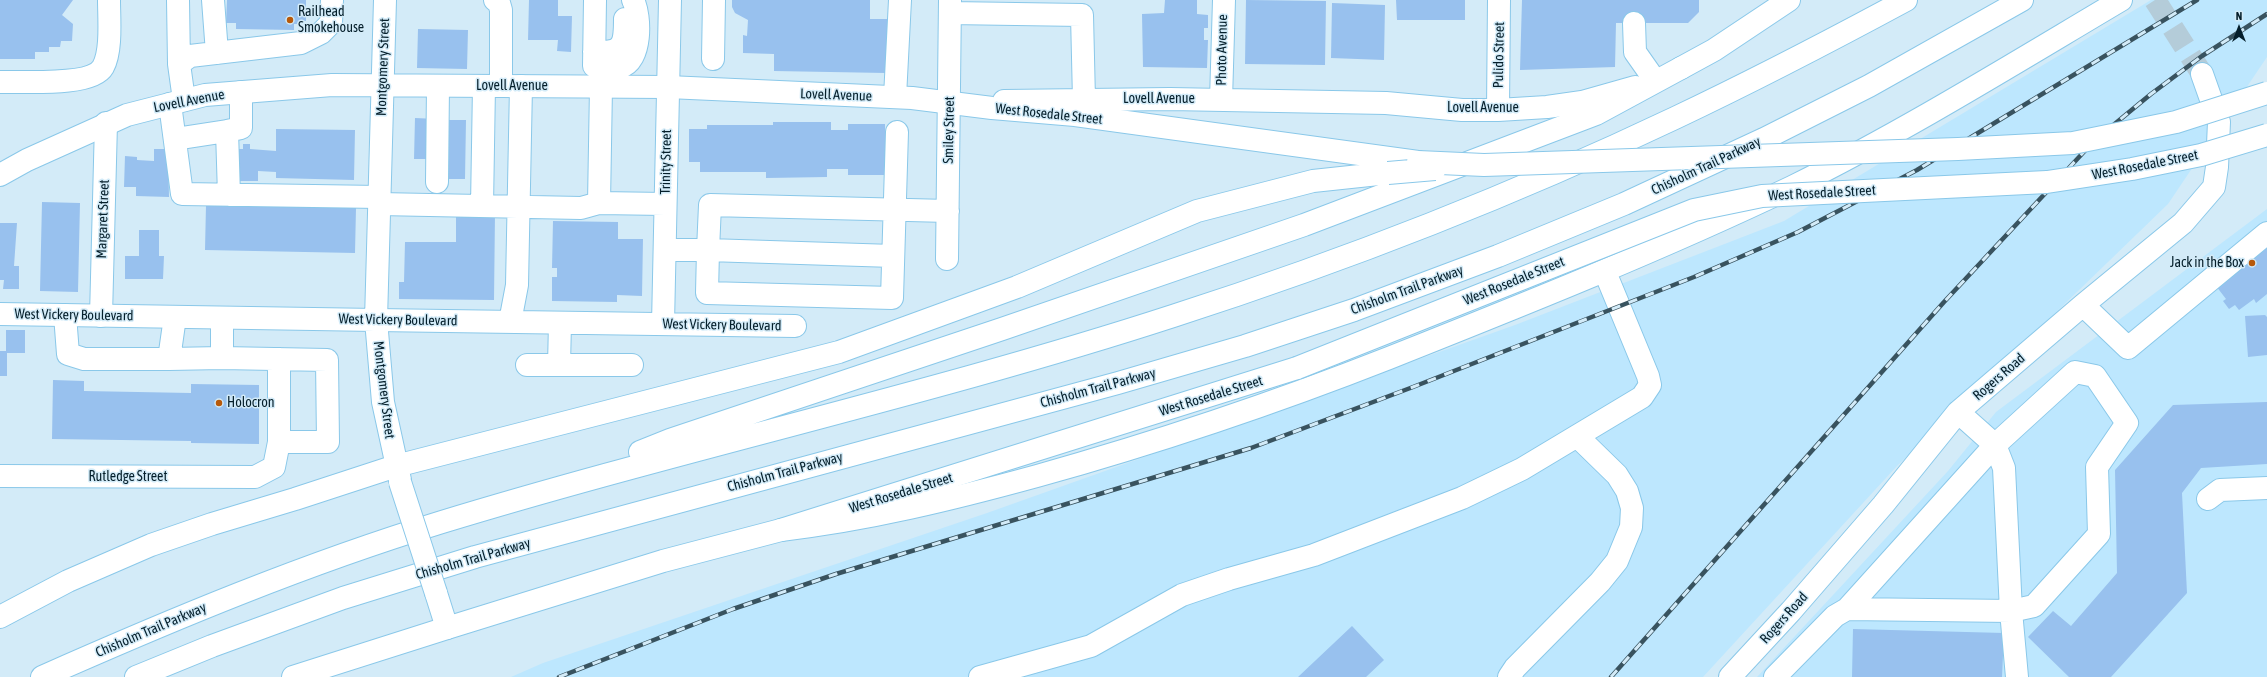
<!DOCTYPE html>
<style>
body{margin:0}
#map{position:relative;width:2267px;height:677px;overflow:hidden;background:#d3ebf8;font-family:"Asap Condensed",sans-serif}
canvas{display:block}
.north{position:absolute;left:2219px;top:8px;width:40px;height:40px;-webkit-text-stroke:3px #d3ebf8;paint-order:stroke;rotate:0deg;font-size:11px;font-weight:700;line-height:16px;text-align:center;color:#051f2b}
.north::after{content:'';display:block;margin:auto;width:14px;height:18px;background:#051f2b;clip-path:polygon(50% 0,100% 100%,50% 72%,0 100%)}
</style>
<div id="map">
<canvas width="2267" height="677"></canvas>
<div class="north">N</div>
</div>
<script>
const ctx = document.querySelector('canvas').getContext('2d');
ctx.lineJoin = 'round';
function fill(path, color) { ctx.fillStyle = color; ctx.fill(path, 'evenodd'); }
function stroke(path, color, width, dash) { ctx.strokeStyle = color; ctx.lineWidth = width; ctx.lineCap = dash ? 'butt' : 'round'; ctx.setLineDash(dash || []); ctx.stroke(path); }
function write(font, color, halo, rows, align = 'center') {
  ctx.font = font + ' "Asap Condensed",sans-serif'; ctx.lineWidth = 3; ctx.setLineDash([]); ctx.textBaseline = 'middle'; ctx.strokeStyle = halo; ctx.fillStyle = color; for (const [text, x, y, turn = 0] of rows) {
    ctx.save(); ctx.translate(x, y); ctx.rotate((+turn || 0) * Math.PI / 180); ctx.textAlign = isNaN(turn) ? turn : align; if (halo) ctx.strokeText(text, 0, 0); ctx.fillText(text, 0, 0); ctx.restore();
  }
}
fill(new Path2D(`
 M2151,0h116v57l-99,147 -271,262 -194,211h-1192l32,-14 444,-150 528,-188 269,-104z
 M2267,209v468h-510l191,-206 48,-59z`), '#bde7fe');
fill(new Path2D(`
 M0,0h73l-11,15 11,9 -1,17h-11l-1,6h-11v5h-14v7h-35z
 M227,0h79v21h-7l-1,3h-4v6l-58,-1v-6h-10z
 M529,0h29v16h14l-1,36 -14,-1 1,-11h-30z
 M732,0h138v19h18l-2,54 -112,-2v-17l-31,-1v-18l4,1 1,-16 -13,-7 -3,-6z
 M1165,0h32v14l11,1v13h-4v12h4l-1,28 -64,-1 -1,-53 22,-1z
 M1246,0l80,1 -1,64 -80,-1z
 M1396,0h69v20h-68z
 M1522,0h177v12l-11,11h-72l-1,44 -95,3z
 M1332,3l53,2 -1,55 -53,-2z
 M418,29l50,1 -1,39 -50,-1z
 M415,118l22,1 -1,40h-22z
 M445,120h21l-1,59h-21z
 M773,122h58v8h17v-6h37v11h8l-8,40h-37v-6h-21v8l-61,1v-6h-66v-10h-11v-33h18v-4h66z
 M276,129l79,1 -1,50 -78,-2v-6l-18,-1v10h-22l1,-32h6v-5h7v5l26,2z
 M154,149h14l1,48 -33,-1v-9h-12l1,-31 12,1v3l17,1z
 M42,202l38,1 -2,89 -38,-1z
 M206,205l150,3 -1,45 -150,-3z
 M456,213h39l-1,87 -95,-1v-17h5l1,-40h51z
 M553,221l65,1v17h25l-1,57 -25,-1v7l-65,-1v-24h5v-9h-5z
 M0,223h17l-3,43h5v23h-16l1,-9h-4z
 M139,230h20v26h5l-1,23h-38v-23h14z
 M2267,247v47l-11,9 -2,-4 -15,11 -4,-5 -6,4 -6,-8 3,-2 -13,-17z
 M2265,315l2,2v38l-19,2 -3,-41z
 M6,330h19v23h-18v23h-7v-25h6z
 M53,380l31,1v10l107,2v-9l68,1v59l-68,-1v-2l-139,-2z
 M2267,402v62l-66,4 -19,25 5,100 -76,84h-42l-41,-40 25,-26 18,15 46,-53 -2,-103 58,-65z
 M1352,626l32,34 -18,17h-68z
 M1853,629l151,4 -2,44h-150z`), '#98c1ee');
stroke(new Path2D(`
 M2155,0l47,74`), '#b4ccd9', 22, [22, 11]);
const minor = new Path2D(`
 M178,0l1,64 5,36
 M213,0l4,53
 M495,0l4,3 2,7v76
 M595,0l-1,66c8,1 18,3 26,1 22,-5 21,-51 13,-67
 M950,13l132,2 2,85
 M1634,23l1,29 19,27
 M594,52c29,1 31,-6 31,-33
 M713,59l1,-59
 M179,64l11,-8 111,-13 20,-10 10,-10 1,-23
 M0,82c21,-1 92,5 103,-15 9,-16 6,-49 6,-67
 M601,87l-2,116 66,1
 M895,97l5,-97
 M1221,100l3,-100
 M1004,101l166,-2 216,4 76,7h36l49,-3 35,-5 53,-15
 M170,104l12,90 197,3
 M1498,110l1,-110
 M175,139l52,-8
 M437,182l1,-96
 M229,195l-2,-64 14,-3v-36
 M379,204l202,4 18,-5
 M482,206l2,-120
 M665,250h43l2,-45 238,6
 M893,256l-185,-6 -1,43 185,5 5,-166
 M947,259l3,-259
 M2083,305l45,43 139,-115
 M65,315l3,39 16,5h85l6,-42
 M101,316l5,-193
 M376,320l419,6
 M510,322l7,-37 4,-199
 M663,324l7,-324
 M169,359l53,-1
 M527,365h32l1,-42
 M559,365h73
 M1958,412l37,33 9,23 7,143 6,66
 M279,442v-83
 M0,476l255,1 19,-10 5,-25h49l-1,-82 -105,-2v-40
 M2208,499l12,-9 47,-2
 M980,677l111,-31 91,-51 47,-16 85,-24 148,-57 60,-29 120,-72 8,-12 -2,-9 -43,-104
 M1509,677l6,-9 85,-86 17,-21 14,-34 1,-19 -5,-17 -10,-16 -40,-39
 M1730,677l61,-66 92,-106 75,-93 125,-107 100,-82 31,-36 3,-20 2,-45 -17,-48
 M1775,677l60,-61 12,-7 148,-164 80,-73 20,4 32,47 -30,44 2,67 -65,72 -23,5 -164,-2`);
const major = new Path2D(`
 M385,0l-9,320 7,82 17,78
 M1681,68l33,-18 75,-50
 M0,175l27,-15 100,-45 78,-20 127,-10 336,2 244,11 80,10 83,7 343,47
 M0,314l376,6
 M396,466l443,-114 178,-65 180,-76 116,-30 75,-8
 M436,593l11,35 216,-67 118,-31 516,-162`);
const highway = new Path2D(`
 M640,452l30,-12 332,-111 302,-104 292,-111 85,-46
 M781,530c87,-10 172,-31 256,-54 122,-34 235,-72 352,-118 136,-54 271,-108 403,-171 113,-56 221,-123 329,-187
 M0,617l68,-36 83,-36 61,-21 83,-25 101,-33
 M42,677c131,-58 263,-113 400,-155 243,-74 491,-128 731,-206 171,-55 340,-121 502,-198 78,-37 155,-77 231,-118
 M136,677l76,-31 131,-48 132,-41 643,-174 127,-37 109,-36 144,-54 126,-52 140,-65 105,-53 153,-86
 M293,677l154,-49`);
stroke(minor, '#8ac8e9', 24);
stroke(major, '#8ac8e9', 24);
stroke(highway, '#8ac8e9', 24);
stroke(minor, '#fff', 22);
stroke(major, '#fff', 22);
stroke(highway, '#fff', 22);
const rail = new Path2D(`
 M559,677l174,-68 103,-35 415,-126 162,-61 281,-110 104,-45 119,-62 280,-170
 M1611,677l333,-375 150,-161 57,-47 51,-38 65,-42`);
stroke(rail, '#39535f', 4.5);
stroke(rail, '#d3ebf8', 3, [9]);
const majorBridge = new Path2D(`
 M1418,162l66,3 474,-16 115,-6 103,-21 91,-29
 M1388,173l47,-4
 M1297,368l397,-158 68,-14 285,-14 85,-13 69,-14 66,-20
 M400,482l36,111`);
stroke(majorBridge, '#8ac8e9', 24, []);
stroke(majorBridge, '#fff', 22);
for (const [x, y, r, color] of [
 [290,20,4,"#b7590a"],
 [2252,263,4,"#b7590a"],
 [219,403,4,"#b7590a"]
]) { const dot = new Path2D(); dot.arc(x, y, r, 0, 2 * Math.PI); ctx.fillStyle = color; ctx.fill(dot); stroke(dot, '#d3ebf8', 1.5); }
write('14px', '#051f2b', '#d3ebf8', [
 ["Railhead",298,12],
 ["Smokehouse",298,28],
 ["Jack in the Box",2244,263,"right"],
 ["Holocron",227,403]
], 'left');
write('14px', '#051f2b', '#d3ebf8', [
 ["Photo Avenue",1222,50,-89],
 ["Pulido Street",1499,55,-89],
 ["Montgomery Street",383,67,-88],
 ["Lovell Avenue",512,86],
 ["Lovell Avenue",836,95,2],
 ["Lovell Avenue",1159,99],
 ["Lovell Avenue",189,101,-11],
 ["Lovell Avenue",1483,108],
 ["West Rosedale Street",1049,114,6],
 ["Smiley Street",949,130,-89],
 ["Trinity Street",666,162,-89],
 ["West Rosedale Street",2145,165,-11],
 ["Chisholm Trail Parkway",1706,166,-25],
 ["West Rosedale Street",1822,193,-3],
 ["Margaret Street",103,219,-88],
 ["West Rosedale Street",1514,281,-22],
 ["Chisholm Trail Parkway",1407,290,-20],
 ["West Vickery Boulevard",74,315,1],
 ["West Vickery Boulevard",398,320,1],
 ["West Vickery Boulevard",722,325,1],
 ["Rogers Road",1999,377,-41],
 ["Chisholm Trail Parkway",1098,388,-15],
 ["Montgomery Street",384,390,83],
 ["West Rosedale Street",1211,396,-17],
 ["Chisholm Trail Parkway",785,472,-15],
 ["Rutledge Street",128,477],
 ["West Rosedale Street",901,493,-17],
 ["Chisholm Trail Parkway",473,559,-16],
 ["Rogers Road",1784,618,-48],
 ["Chisholm Trail Parkway",151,630,-23]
]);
</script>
